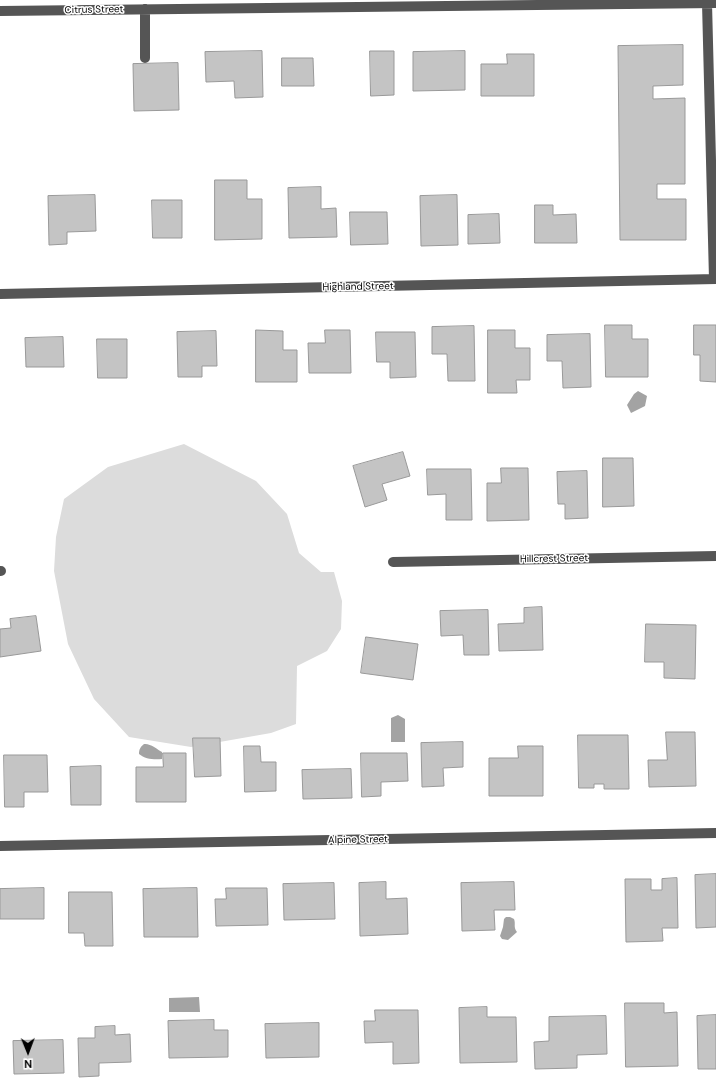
<!DOCTYPE html>
<style>
body{margin:0}
#map{position:relative;width:716px;height:1080px;overflow:hidden;background:#fff;font-family:"DM Sans",sans-serif}
canvas{display:block}
.north{position:absolute;left:8px;top:1032px;width:40px;height:40px;-webkit-text-stroke:3px #fff;paint-order:stroke;rotate:179deg;font-size:11px;font-weight:700;line-height:16px;text-align:center;color:#000}
.north::after{content:'';display:block;margin:auto;width:14px;height:18px;background:#000;clip-path:polygon(50% 0,100% 100%,50% 72%,0 100%)}
</style>
<div id="map">
<canvas width="716" height="1080"></canvas>
<div class="north">N</div>
</div>
<script>
const ctx = document.querySelector('canvas').getContext('2d');
ctx.lineJoin = 'round';
function fill(path, color) { ctx.fillStyle = color; ctx.fill(path, 'evenodd'); }
function stroke(path, color, width, dash) { ctx.strokeStyle = color; ctx.lineWidth = width; ctx.lineCap = dash ? 'butt' : 'round'; ctx.setLineDash(dash || []); ctx.stroke(path); }
function write(font, color, halo, rows, align = 'center') {
  ctx.font = font + ' "DM Sans",sans-serif'; ctx.lineWidth = 3; ctx.setLineDash([]); ctx.textBaseline = 'middle'; ctx.strokeStyle = halo; ctx.fillStyle = color; for (const [text, x, y, turn = 0] of rows) {
    ctx.save(); ctx.translate(x, y); ctx.rotate((+turn || 0) * Math.PI / 180); ctx.textAlign = isNaN(turn) ? turn : align; if (halo) ctx.strokeText(text, 0, 0); ctx.fillText(text, 0, 0); ctx.restore();
  }
}
fill(new Path2D(`
 M184,444l72,37 31,33 12,39 22,19h13l8,29 -1,28 -14,22 -30,15 -1,58 -25,9 -80,14 -62,-10 -35,-38 -26,-55 -14,-73 2,-34 8,-38 44,-32z`), '#dcdcdc');
fill(new Path2D(`
 M638,391l9,5 -2,10 -14,7 -4,-8 7,-11z
 M398,715l7,4v23h-14v-24z
 M144,744c6,-1 13,5 18,8v7c-8,1 -17,0 -23,-5 0,-4 1,-7 5,-10z
 M506,917h4l4,2c2,5 -1,8 3,13l-9,8 -6,-1 -2,-3 3,-9 1,-8z
 M199,997l1,15h-31v-14z`), '#a3a3a3');
const building = new Path2D(`
 M683,45v40l-30,1v13l32,-1v86h-28v15h29v41h-66l-2,-194z
 M262,51l1,46 -28,1 -1,-17 -28,1 -1,-30z
 M370,51h24v44l-23,1z
 M465,51v39l-52,1v-39z
 M507,54h27v42h-53v-32h26z
 M282,58h31l1,28h-32z
 M178,63l1,47 -45,1 -1,-47z
 M215,180h32v19h15v40l-47,1z
 M321,187v22l15,-1 1,29 -48,1 -1,-50z
 M95,195l1,36 -29,1v12l-18,1 -1,-49z
 M457,195l1,50 -37,1 -1,-50z
 M152,200h30v38h-29z
 M535,205h18v10l23,-1 1,29h-42z
 M350,212h37l1,32 -37,1z
 M499,214l1,29 -32,1v-29z
 M605,325h27v14h16v38h-42z
 M694,325h22v57l-16,-1v-26h-6z
 M474,326l1,55h-27l-1,-27h-15v-27z
 M256,330l27,1v19h14v32h-41z
 M325,330h25l1,43h-42l-1,-30h17z
 M488,330h27v18h15v32h-14l1,13h-29z
 M216,331l1,35h-15v11h-24l-1,-45z
 M376,332h39l1,45 -26,1v-16h-13z
 M590,334l1,53 -28,1 -1,-27h-15v-26z
 M63,337l1,30h-38l-1,-29z
 M97,339h30v39h-29z
 M403,452l7,24 -28,8 5,16 -22,7 -12,-41z
 M603,458h30l1,48 -31,1z
 M501,468h27l1,52 -42,1v-38h14z
 M427,469h44l1,51h-26v-26l-18,1z
 M587,471l1,47 -23,1v-15h-7l-1,-32z
 M542,607l1,43 -44,1 -1,-27 26,-1v-15z
 M488,610l1,45h-25l-1,-20 -22,1 -1,-25z
 M36,616l5,35 -41,6v-28l11,-1 -1,-9z
 M646,624l50,1 -1,54 -31,-1v-16h-19z
 M366,637l52,7 -5,36 -52,-7z
 M666,732h29l1,54 -47,1 -1,-27h19z
 M578,735h50l1,54h-25v-5h-10v4h-15z
 M193,738h27l1,38 -26,1z
 M463,742v25l-20,1 1,18 -22,1 -1,-44z
 M244,746h16l1,16h15v29l-31,1z
 M518,746h25v50h-54v-38h29z
 M163,753h23v49h-50v-35h27z
 M361,753h46l1,28 -27,1v14l-19,1z
 M4,755h43l1,37h-24v15h-19z
 M101,766v39h-30l-1,-38z
 M351,769l1,29 -49,1 -1,-29z
 M716,874v53l-20,1 -1,-53z
 M677,878l1,50h-16l1,13 -37,1 -1,-63h26v11h11v-11z
 M386,882v17l21,-1 1,36 -48,2 -1,-53z
 M514,882l1,28h-21l1,20 -33,1 -1,-48z
 M334,883l1,36 -51,1 -1,-36z
 M44,888v31h-44v-30z
 M197,888l1,49h-54l-1,-48z
 M226,888h41l1,37 -52,1 -1,-27h11z
 M69,892h43l1,54h-28l-1,-13h-15z
 M625,1003h39v10l13,-1 1,54 -52,1z
 M487,1007v10h29l1,45 -57,1 -1,-55z
 M375,1010h43l1,53 -26,1v-22l-28,1 -1,-22h11z
 M716,1015v54h-18l-1,-53z
 M606,1016l1,38 -30,1v13l-42,1 -1,-27 15,-1v-24z
 M214,1020v10h14v27l-59,1 -1,-37z
 M319,1023v34l-53,1 -1,-34z
 M115,1026v9l15,-1 1,28 -32,1v13l-20,1 -1,-39h17v-11z
 M63,1040l1,33 -50,1 -1,-33z`);
fill(building, '#c4c4c4');
stroke(building, '#999', 1);
stroke(new Path2D(`
 M707,3l7,276
 M145,9v49
 M0,11l716,-8
 M0,294l716,-15
 M393,562l323,-6
 M0,571h1
 M0,846l716,-13`), '#555', 10);
write('10px', '#000', '#fff', [
 ["Citrus Street",94,10,-1],
 ["Highland Street",358,287,-1],
 ["Hillcrest Street",554,559,-1],
 ["Alpine Street",358,840,-1]
]);
</script>
